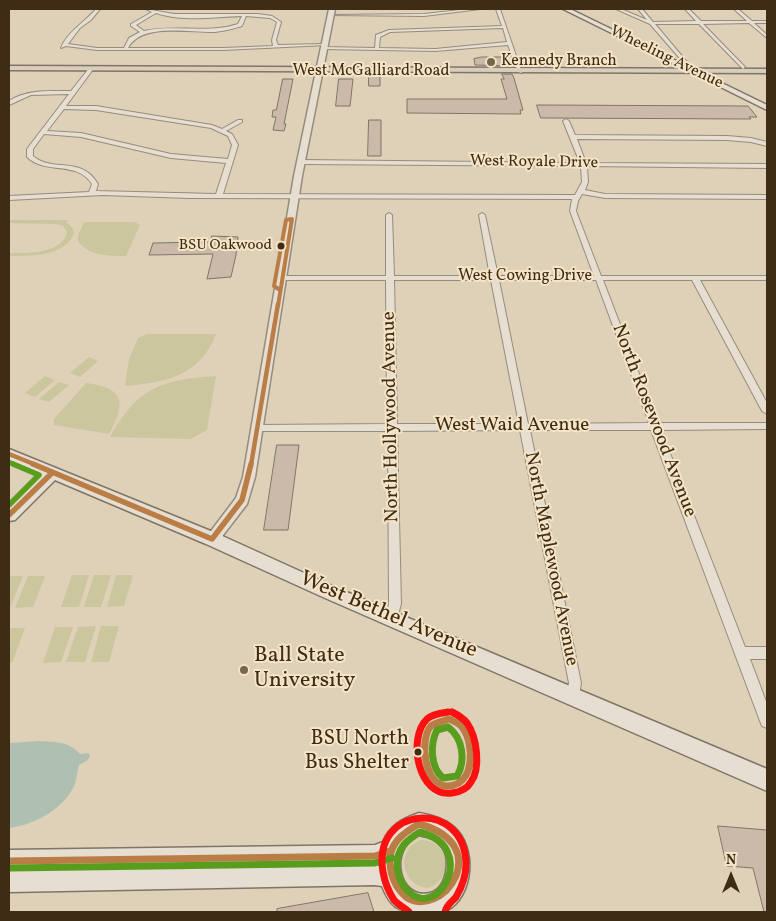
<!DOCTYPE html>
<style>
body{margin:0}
#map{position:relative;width:776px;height:921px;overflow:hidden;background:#dfd1b8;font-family:Vollkorn,serif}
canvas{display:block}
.frame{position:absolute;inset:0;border:10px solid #3e2c15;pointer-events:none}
.north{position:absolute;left:706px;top:851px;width:50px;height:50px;-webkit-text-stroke:4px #f5e4c6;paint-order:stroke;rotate:0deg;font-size:14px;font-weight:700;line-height:20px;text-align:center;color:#3e2c15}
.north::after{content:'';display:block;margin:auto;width:18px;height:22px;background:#3e2c15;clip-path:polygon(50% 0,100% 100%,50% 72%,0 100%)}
</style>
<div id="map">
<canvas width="776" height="921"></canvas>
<div class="frame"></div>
<div class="north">N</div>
</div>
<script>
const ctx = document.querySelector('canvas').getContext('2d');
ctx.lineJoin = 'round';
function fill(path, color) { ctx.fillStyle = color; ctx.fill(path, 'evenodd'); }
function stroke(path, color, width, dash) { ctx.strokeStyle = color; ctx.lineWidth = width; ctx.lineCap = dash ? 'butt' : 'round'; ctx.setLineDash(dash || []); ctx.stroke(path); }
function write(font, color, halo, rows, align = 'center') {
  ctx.font = font + ' Vollkorn,serif'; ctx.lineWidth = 4; ctx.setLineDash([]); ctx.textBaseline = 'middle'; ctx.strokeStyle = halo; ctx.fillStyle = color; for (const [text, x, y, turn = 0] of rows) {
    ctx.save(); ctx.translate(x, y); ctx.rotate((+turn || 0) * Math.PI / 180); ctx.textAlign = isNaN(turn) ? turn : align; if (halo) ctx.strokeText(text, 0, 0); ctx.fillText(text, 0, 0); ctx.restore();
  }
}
fill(new Path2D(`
 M9,220h59l-2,2 7,6 1,6c-10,23 -44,22 -65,22v-3c17,0 53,2 58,-21l-4,-6 -7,-2 -47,-1z
 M84,222h51l5,3 -14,31c-19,0 -35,0 -48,-14v-7z
 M147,334h69c-17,43 -50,48 -91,52l4,-27 9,-21z
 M89,357l9,4 -18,16 -10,-4z
 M45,376l10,4 -20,17 -10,-4z
 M216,376l-9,54 -17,9 -80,-2c28,-50 51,-57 106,-61z
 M59,382l10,3 -20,17 -10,-3z
 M86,383c38,5 41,19 23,51l-55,-9v-6z
 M72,575h17l-10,32h-18z
 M94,575h17l-10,32h-17z
 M116,575h17l-9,31 -17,1z
 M9,576h14l-13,32h-1z
 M28,576h17l-12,31 -18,1z
 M96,626l-11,36h-19l12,-35z
 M101,626h18l-10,36h-18z
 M55,627h18l-12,35 -18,1z
 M9,628h16l-13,35h-3z
 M421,840c29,0 34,41 6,48 -26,-4 -32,-38 -6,-48z`), '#cbc69d');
fill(new Path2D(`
 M39,741c16,1 30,0 41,13l8,-1 2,2 -2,5 -9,5c-2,7 -2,16 -6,23 -12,23 -40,37 -64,40v-85z`), '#afc0b2');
const building = new Path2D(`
 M482,57h20l4,2 3,7 -34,-1 -1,-6z
 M369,73h11v13h-11z
 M502,74h10l2,4 9,32h-3l1,4 -114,-1v-14h100l-6,-20h3z
 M283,79h10l-9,45h2l-2,7 -11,-1 3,-13h-4l1,-7h3z
 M339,79h14l-3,27h-14z
 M537,105l211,1 9,11h-8l2,2 -210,-1z
 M369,120h12v36h-13z
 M212,236l26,1 -2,18 -5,22 -24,2 6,-25 -64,1 4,-12 57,-1z
 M277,445h22l-11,85h-24z
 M718,826l49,4v82h-3l-11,-44 -26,-2z
 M368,893l6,19h-97v-3z`);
fill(building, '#cbbaa9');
stroke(building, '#7f7566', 1);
const minor = new Path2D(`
 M96,9h4l-9,11 -11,8 -12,16 29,4h27l5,-10 11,-6 -9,-6v-2l21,-12 -6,-3 28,5h84l14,2 9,6 -5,18 2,5 47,-1 2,1 -104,5h-126l-31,-4 -5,2c6,-16 24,-26 35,-39zM156,13c27,9 59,4 86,3l-4,8c-30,10 -63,0 -94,7l-8,-6zM246,16l24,2 7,4 -5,18 1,6 -50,2h-95c14,-26 62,-15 87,-16 9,-1 18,-3 27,-6z
 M469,9h11l-56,7 -96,-1 96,-1z
 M496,9h4l22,64 -4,-1 -10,-27 -73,6 -111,-2 -2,-1 2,-1 51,1 1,-13 13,-5 113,-4zM503,28l4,14 -72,7 -56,-1 1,-11 10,-5z
 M616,9h5l26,11 -9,-11h4l11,13 43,-1 -11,-12h4l12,12h46l-13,-12h4l14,12h15v2h-13l13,12v3l-18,-15 -46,1 42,43 -2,2 -44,-45h-44l37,44 -2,2 -40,-46z
 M90,67l4,1 -28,38h30l116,19 10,4 16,-9h4v2l-16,9 6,3 6,11 -15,49 352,1 7,-13 -1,-16 -280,-2 -3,-2 3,-2 279,3 -17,-42 3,-2 3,2 6,14 152,1 24,2 16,4v4l-16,-4 -24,-2 -150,-1 9,24 181,1v4l-180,-2 1,16 -3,8 20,4 162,1v4l-162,-1 -23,-4 -4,7 -2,10 25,65h166v4h-67l67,123v11l-5,-3 -70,-131h-89l55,143h109v6l-106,1 84,217h22v12h-17l17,45v24l-5,-2 -2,-5 -109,-291h-121l51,253 -3,18 -5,1 -5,-1 -2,-5 3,-13 -49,-253 -123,1 4,173 -5,18 -4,1 -4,-1 -2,-4 3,-14 -1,-173h-131l-5,-3 5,-3 130,-1 -1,-144h-104l-4,-2 1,-2h107v-61l3,-2 3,2 2,61h96l-11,-61 3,-2 3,2 13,61h96l-24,-65 2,-12 -383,-1 -86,-3 -94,5v-4l80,-4 3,-8c-15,-24 -47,-9 -65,-27v-8l42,-55 -38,1 -22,10v-4c18,-12 41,-10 62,-10zM64,109l32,1 115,18 17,8 4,9 -4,14 -57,-5 -90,-21 -34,-2zM44,134l37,3 90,21 55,5 -10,31 -120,-3 2,-7c-17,-29 -45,-11 -65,-28v-7zM394,280h97l28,144h-122zM499,280h97l53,143 -121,1z`);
const tertiary = new Path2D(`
 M329,9h6l-33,167 -47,301 -8,27 -30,39 -5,2 -5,-2 -2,-4 31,-41 7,-21 51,-301z`);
const secondary = new Path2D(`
 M563,9h7l197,96v5z
 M9,449l209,85 119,54 430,181v22l-442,-193 -119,-54 -151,-64 -40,40 -6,1v-16l32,-31 -32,-14z
 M419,813c12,2 26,6 35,14 23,20 20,70 -8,84 -7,3 -19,1 -27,1 -22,0 -29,-6 -37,-26l-8,-1 -365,7v-42l366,-5 8,-3c7,-17 19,-23 36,-29zM419,835c9,2 17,4 23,12 10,13 4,42 -12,46 -31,8 -43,-44 -11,-58z`);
const primary = new Path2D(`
 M9,66l758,3v4l-758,-3z`);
stroke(minor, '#968c7c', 2);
stroke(tertiary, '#968c7c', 3);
stroke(secondary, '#7f7566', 3);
stroke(primary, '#7f7566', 3);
fill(minor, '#e5ded1');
fill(tertiary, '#e5ded1');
fill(secondary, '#e5ded1');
fill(primary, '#d9cebc');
stroke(new Path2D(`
 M278,306l14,-87 -6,1 -12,66 6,4`), '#ba7d45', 4);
stroke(new Path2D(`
 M9,454l27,11
 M251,465l27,-161`), '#ba7d45', 4.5);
stroke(new Path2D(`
 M33,464l179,75 30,-39 9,-36
 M9,515l43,-42`), '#ba7d45', 5.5);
stroke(new Path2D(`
 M449,719c5,2 10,4 13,8 13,17 13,58 -14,59 -24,1 -29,-47 -17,-60 4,-4 13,-5 18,-7z
 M419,824c78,21 23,97 -13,73 -10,-9 -15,-19 -16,-33 -2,-20 13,-31 29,-40z
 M9,861l366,-5 15,-5`), '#ba7d45', 7);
stroke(new Path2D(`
 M9,462l7,3`), '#589d1e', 4.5);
stroke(new Path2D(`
 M9,505l30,-30 -26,-11`), '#589d1e', 5.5);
stroke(new Path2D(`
 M448,727c15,11 18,34 9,49l-14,2c-13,-11 -13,-34 -6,-48z
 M420,832c59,15 19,88 -11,60 -7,-6 -12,-17 -12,-27 0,-17 10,-25 23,-33z
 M9,868l366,-5 17,-5`), '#589d1e', 7);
stroke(new Path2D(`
 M448,712c-7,1 -16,2 -21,7 -20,19 -9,79 25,74 8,-1 15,-4 19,-11 10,-14 6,-45 -4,-59 -4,-5 -9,-8 -15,-11
 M409,912c-5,-5 -11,-7 -15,-12 -6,-9 -9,-17 -11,-28 -12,-67 82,-74 83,-8 0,12 -4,23 -10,33 -4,5 -10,8 -11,15`), '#fc1010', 7);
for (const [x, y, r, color] of [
 [491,62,5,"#76664e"],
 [281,246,4.5,"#3e2c15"],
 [244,670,5,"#76664e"],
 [418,752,4.5,"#3e2c15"]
]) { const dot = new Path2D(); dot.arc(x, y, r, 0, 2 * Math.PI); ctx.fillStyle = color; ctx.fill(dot); stroke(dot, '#f5e4c6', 2); }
write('15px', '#3e2c15', '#f5e4c6', [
 ["BSU Oakwood",272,246]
], 'right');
write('16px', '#3e2c15', '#f5e4c6', [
 ["Wheeling Avenue",666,58,26],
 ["West McGalliard Road",371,72],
 ["West Royale Drive",534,163,1],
 ["West Cowing Drive",525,277]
]);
write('16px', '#3e2c15', '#f5e4c6', [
 ["Kennedy Branch",501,62]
], 'left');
write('19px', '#3e2c15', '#f5e4c6', [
 ["North Hollywood Avenue",392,417,-91],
 ["North Rosewood Avenue",653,421,69],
 ["West Waid Avenue",512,427],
 ["North Maplewood Avenue",550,559,79]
]);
write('21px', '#3e2c15', '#f5e4c6', [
 ["BSU North",409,740],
 ["Bus Shelter",409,764]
], 'right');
write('22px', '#3e2c15', '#f5e4c6', [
 ["West Bethel Avenue",388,616,23]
]);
write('22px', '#3e2c15', '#f5e4c6', [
 ["Ball State",254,657],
 ["University",254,682]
], 'left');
</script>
